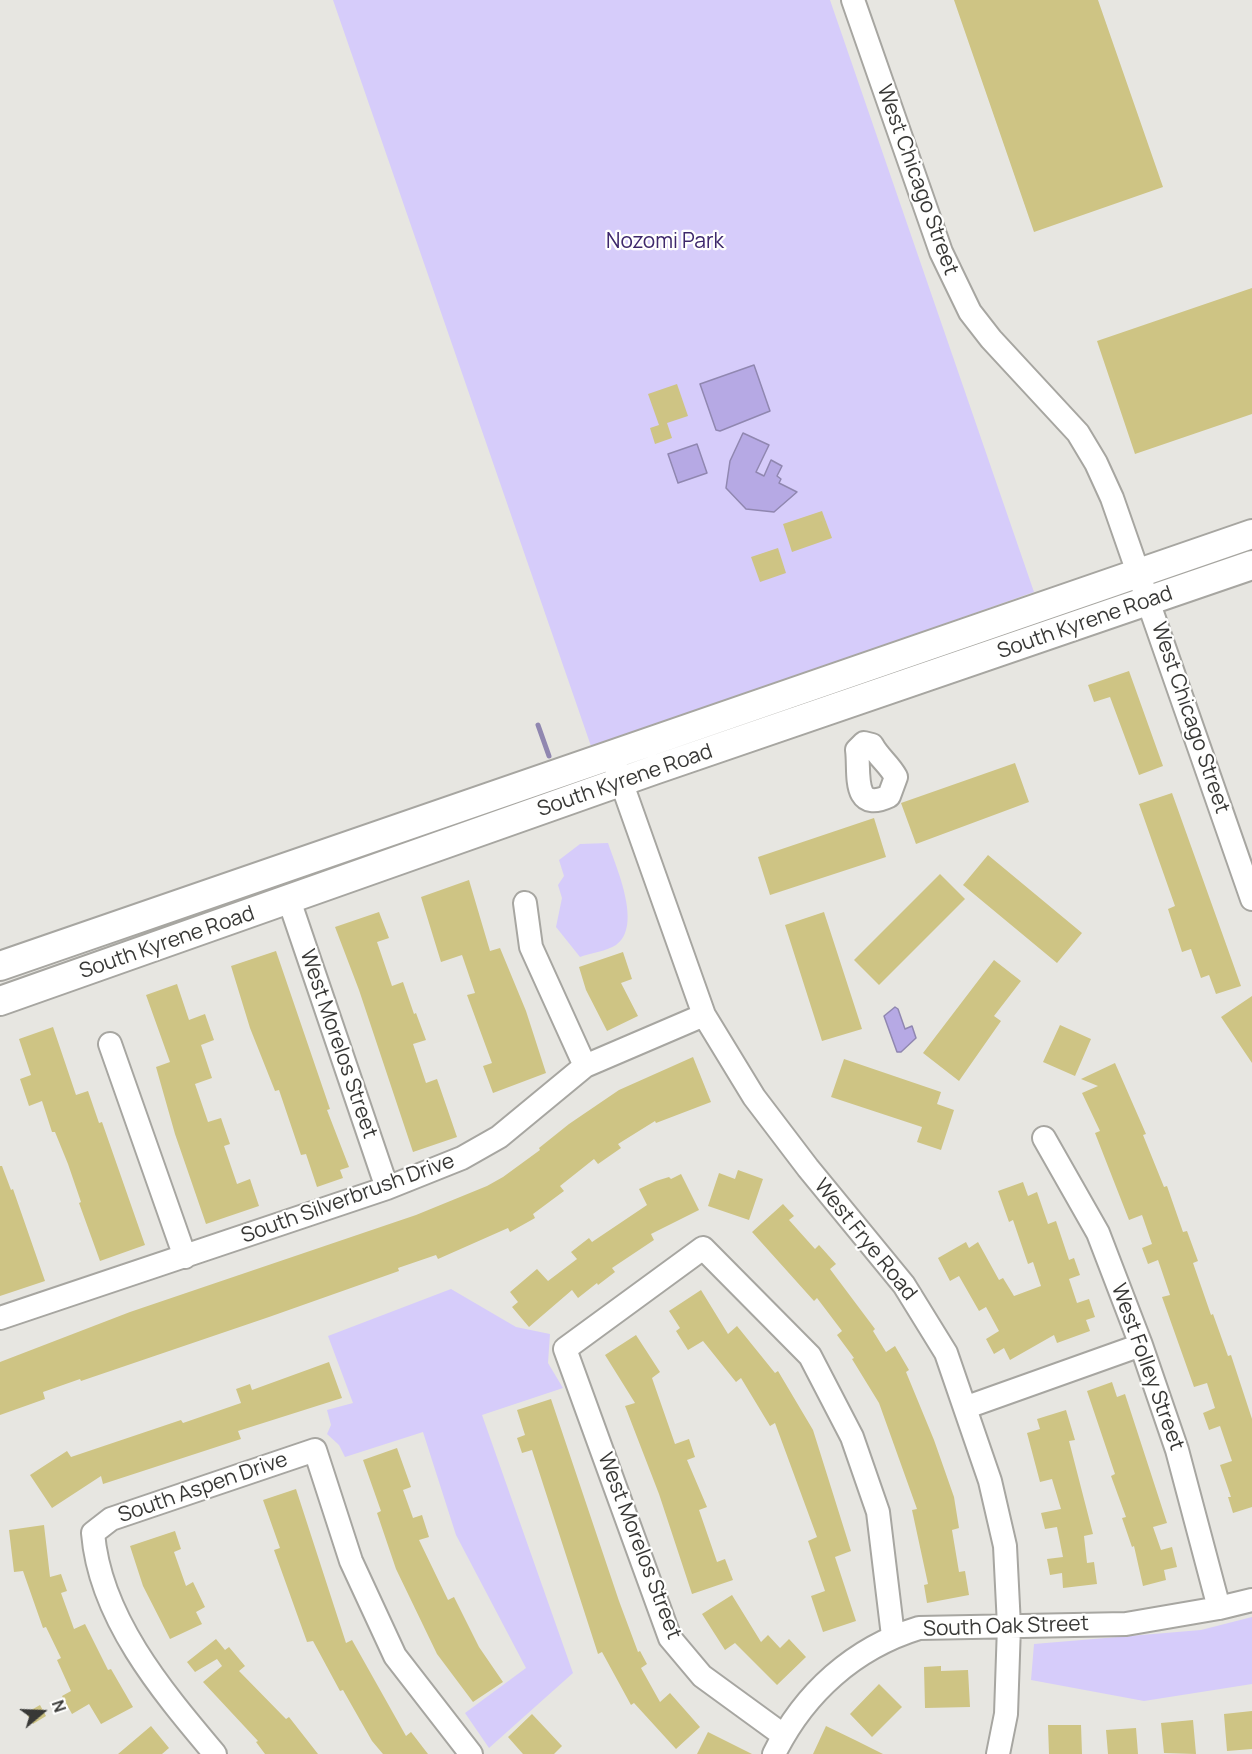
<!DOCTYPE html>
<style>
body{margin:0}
#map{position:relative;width:1252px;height:1754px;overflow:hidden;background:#e7e6e1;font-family:Manrope,sans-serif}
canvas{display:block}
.north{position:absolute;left:12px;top:1682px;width:60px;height:60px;-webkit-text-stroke:4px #fffffe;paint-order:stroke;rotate:71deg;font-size:16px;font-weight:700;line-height:24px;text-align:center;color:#383836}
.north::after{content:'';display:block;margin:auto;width:21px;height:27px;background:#383836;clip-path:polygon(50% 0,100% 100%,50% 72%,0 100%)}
</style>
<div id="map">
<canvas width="1252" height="1754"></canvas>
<div class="north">N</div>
</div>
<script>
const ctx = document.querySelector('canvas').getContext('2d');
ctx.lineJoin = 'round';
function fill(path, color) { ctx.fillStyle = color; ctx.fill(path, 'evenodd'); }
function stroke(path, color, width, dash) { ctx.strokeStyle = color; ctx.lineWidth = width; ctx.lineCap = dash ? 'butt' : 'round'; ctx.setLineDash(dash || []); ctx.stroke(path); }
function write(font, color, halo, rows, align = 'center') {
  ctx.font = font + ' Manrope,sans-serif'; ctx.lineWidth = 4.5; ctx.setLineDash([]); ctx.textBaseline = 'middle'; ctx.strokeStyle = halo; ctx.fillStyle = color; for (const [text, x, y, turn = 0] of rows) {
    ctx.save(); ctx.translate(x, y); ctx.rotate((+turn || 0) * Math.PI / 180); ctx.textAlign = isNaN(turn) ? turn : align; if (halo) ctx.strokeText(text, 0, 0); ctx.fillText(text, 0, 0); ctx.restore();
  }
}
fill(new Path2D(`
 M333,0h497l204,592 -442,157z
 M608,843c8,24 35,83 8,102 -9,6 -25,8 -36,12l-24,-30 6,-29 -4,-13 6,-9 -5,-16 21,-16z
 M451,1289l65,38 34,7 -2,29 15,25 -81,27 91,258 -84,75 -24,-35 61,-45 -70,-133 -33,-103 -78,25 -6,-12 -12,-11 4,-9 -4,-15 26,-7 -25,-67z
 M1252,1617v67l-108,17 -113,-21 3,-36 167,-14z`), '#d6ccfa');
const water = new Path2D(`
 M754,365l16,46 -50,20 -4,-1 -16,-46z
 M743,433l26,12 -13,27 8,4 7,-16 11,6 -5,10 4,3 -2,4 18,9 -23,20 -28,-3 -20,-21 4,-27z
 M697,444l10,29 -29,10 -10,-29z
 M895,1007l3,2 7,20 7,-3 4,12 -15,14h-4l-13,-36z`);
fill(water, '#b6a9e4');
stroke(water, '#9087b0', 1.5);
stroke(new Path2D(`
 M538,725l11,31`), '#9087b0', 5);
fill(new Path2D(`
 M954,0h144l65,187 -129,45z
 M1252,288v126l-117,40 -38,-113z
 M677,384l11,32 -21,7 5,15 -17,6 -5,-16 9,-3 -11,-31z
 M822,511l10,27 -40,14 -9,-28z
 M778,548l8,25 -26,9 -9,-25z
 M1129,671l34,95 -24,9 -29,-78 -16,5 -6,-17z
 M1015,763l14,39 -113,42 -15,-41z
 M1172,793l69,193 -25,8 -7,-19 -8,3 -10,-29 -9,3 -14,-43 7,-3 -36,-102z
 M874,818l12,39 -116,38 -12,-38z
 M988,855l94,78 -25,30 -94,-78z
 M940,874l25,25 -86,86 -25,-25z
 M469,880l21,71 10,-3 26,63 20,62 -53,20 -10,-27 9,-3 -25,-68 8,-2 -13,-38 -21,7 -20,-65z
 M379,912l10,26 -12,4 15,44 11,-4 11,32 2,-1 10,27 -13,4 13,39 11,-4 20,58 -44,15 -54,-162 -24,-63z
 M824,912l38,117 -40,12 -37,-116z
 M276,951l54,158 -3,1 22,57 -9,3 3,8 -26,9 -11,-33 -5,1 -22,-65 -4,1 -25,-63 -19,-62z
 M623,952l9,27 -11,4 17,33 -31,15 -21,-41 -7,-23z
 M994,960l27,21 -27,35 7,5 -42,60 -36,-28z
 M177,984l12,36 16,-6 9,26 -13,5 11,33 -17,6 13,38 13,-4 9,26 -6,2 13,38 13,-5 9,27 -53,18 -31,-90 -19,-67 14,-5 -24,-67z
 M1252,996v67l-31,-46z
 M1060,1025l31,14 -16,37 -32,-14z
 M53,1027l23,68 12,-4 11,32 3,-1 43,123 -45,16 -21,-58 2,-1 -13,-38 -13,-32h-3l-10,-31 -13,5 -9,-27 11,-4 -12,-36z
 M693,1057l18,45 -55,21 -1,-2 -37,23 3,4 -23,16 -4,-5 -34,27 4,5 -31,23 2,4 -25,14 -2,-4 -70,31 -2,-4 -38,13 1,3 -130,46 -188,64 -1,-2 -37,13 2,7 -45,16v-53l130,-50 286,-97 71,-29 16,-9 37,-27 -1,-2 30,-24 50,-34z
 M844,1059l97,33 -4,12 17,6 -13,40 -24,-8 5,-15 -91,-30z
 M1115,1063l31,71 -3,1 21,52 3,-1 16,46 4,-1 11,30 -5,2 18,52 2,-1 15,42 3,-1 21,64v88l-19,6 -5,-16h3l-11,-32 12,-4 -12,-35 -11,4 -6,-17 12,-5 -8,-25 -13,4 -32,-90 8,-2 -12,-35 -10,4 -6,-16 10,-4 -10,-29 -13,5 -34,-87 5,-2 -18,-38 16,-7 -17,-7z
 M0,1166h2l9,24 2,-1 32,92 -45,15z
 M738,1170l25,9 -14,41 -41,-14 11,-33 16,6z
 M681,1174l18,36 -48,24 3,6 -42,28 3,4 -17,13 -1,-2 -19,15 -6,-8 -43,37 -17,-20 6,-5 -8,-10 27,-23 11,12 29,-22 -6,-7 18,-14 3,4 55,-37 -8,-16 17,-8 13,-4 2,2z
 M1023,1182l5,14 9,-4 11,32 8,-3 13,39 5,-2 6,17 -11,4 8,24 12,-4 6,18 -9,3 4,11 -33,12 -3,-8 -44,25 -6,-12 -10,6 -8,-15 13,-8 -13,-24 -7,4 -20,-35 -9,5 -12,-23 28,-16 3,6 9,-6 21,38 4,-2 11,18 27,-10 -8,-24 -5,2 -15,-44 -4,2 -11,-31z
 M783,1204l11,12 -5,4 26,29 4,-4 17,19 -6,5 45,60 -2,2 13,21 9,-6 14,24 -3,2 28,68 20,57 5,31 -7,2 7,42 6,-1 4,24 -42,8 -3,-18 4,-1 -16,-74 5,-1 -38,-106 -27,-44 2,-1 -17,-23 5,-4 -25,-33 -3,3 -62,-69z
 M701,1290l27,44 9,-8 38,47 3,-2 35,59 38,121 -16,6 21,64 -33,11 -12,-36 14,-5 -17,-50 9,-4 -42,-114 -5,3 -29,-48 -5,4 -33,-41 -15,9 -12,-19 4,-3 -11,-17z
 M636,1335l24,37 -8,6 23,66 14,-5 6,18 -8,3 20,47 -8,3 18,52 8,-3 8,21 -41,14 -33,-100 -34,-88 10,-3 -30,-48z
 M329,1362l13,36 -104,33 3,8 -138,45 -2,-8 -49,32 -22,-33 37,-24 4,6 110,-37 2,3 58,-20 -5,-14 14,-5 2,6z
 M1112,1382l5,15 8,-3 42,129 -14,4 8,23 11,-3 5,20 -13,3 2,10 -23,6 -9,-40 -2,1 -10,-29 4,-1 -15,-41 4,-2 -28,-83z
 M551,1399l68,202 19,51 2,-1 7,13 -6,4 19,34 10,-9 30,34 -24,22 -42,-46 -3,2 -29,-53 -4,2 -66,-204 -10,3 -5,-15 8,-3 -8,-25z
 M1066,1410l9,30 -6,1 24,93 -9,2 3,27 7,-1 3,22 -34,4 -1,-15 -12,2 -3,-16 16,-2 -6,-30 -12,2 -4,-16 20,-4 -9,-30 -12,3 -13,-49 13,-4 -3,-10z
 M397,1448l14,39 -8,3 10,28 9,-3 7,22 -10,3 29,60 6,-3 25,50 24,35 -30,20 -36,-48 -41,-85 -19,-56 4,-2 -18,-51z
 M296,1489l50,154 6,-3 54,96 5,-4 17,22h-45l-11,-13 -29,-51 -3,1 -27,-50 -6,1 -33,-92 6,-2 -17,-48z
 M44,1525l6,52 11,-3 6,17 -6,2 13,36 11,-5 23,46 3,-1 22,38 -32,17 -12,-20 -17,10 -10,-18 9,-5 -14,-31 4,-2 -15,-31 -3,1 -20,-57 -9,1 -5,-42z
 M175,1531l6,18 -7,3 12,34 7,-4 12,25 -9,5 6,12 -32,15 -27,-53 -13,-40z
 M732,1595l29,47 7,-7 12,13 9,-9 17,18 -29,28 -42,-42 -10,7 -23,-36z
 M216,1639l9,11 4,-3 16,19 -6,5 47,48 3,-2 29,37h-53l-9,-12 2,-1 -55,-59 19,-16 -5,-7 -22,13 -8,-10z
 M941,1666v5l27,-1 2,37 -45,1 -1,-41z
 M879,1684l23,23 -30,30 -22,-23z
 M40,1705l6,11 -13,8 -7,-11z
 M1252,1711v38l-25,2 -3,-37z
 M532,1714l30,32 -8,8h-31l-15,-17z
 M1193,1720l3,34 -32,-1 -3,-30z
 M1048,1725h33l1,29h-33z
 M151,1726l18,22 -7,6h-44z
 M826,1726l31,15 26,13h-70z
 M1136,1728l2,26h-30l-2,-24z
 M708,1732l44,22h-55z`), '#cec484');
const minor = new Path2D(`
 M853,0l88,252 29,60 21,27 87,94 18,30 16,35 140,401
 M864,743l8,2c7,13 17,19 24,32l-7,19c-38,18 -29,-25 -32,-46z
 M616,767l88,248 50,82 54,71 96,117 42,68 44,128 15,65 4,80 -3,88 -8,40
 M289,900l98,288
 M525,903l6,44 54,119
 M110,1044l75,213
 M1044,1138l54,95 43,112 36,105 42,158
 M0,1318l387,-130 75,-30 37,-21 86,-71 119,-51
 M967,1407l174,-62
 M783,1735l-81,-59 -32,-38 -105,-289 138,-101 107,108 42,81 26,75 15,124
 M215,1754c-53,-63 -115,-136 -122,-221l18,-14 204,-69 36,111 44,95 76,98
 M774,1754c30,-61 80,-106 145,-126l207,-4 93,-16 33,-8`);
const major = new Path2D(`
 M0,966l1252,-432
 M0,1001l654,-231 598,-205`);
stroke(minor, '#a7a6a1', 26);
stroke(major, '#a7a6a1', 32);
stroke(minor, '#fff', 22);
stroke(major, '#fff', 28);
write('21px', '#383836', '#fffffe', [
 ["West Chicago Street",917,180,70],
 ["South Kyrene Road",1085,623,-19],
 ["West Chicago Street",1190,718,71],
 ["South Kyrene Road",625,781,-19],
 ["South Kyrene Road",167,943,-19],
 ["West Morelos Street",338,1044,71],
 ["South Silverbrush Drive",348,1199,-20],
 ["West Frye Road",865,1240,51],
 ["West Folley Street",1147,1367,70],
 ["South Aspen Drive",203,1488,-19],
 ["West Morelos Street",639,1546,69],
 ["South Oak Street",1006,1627,-2]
]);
write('21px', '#3e286c', '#fffffe', [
 ["Nozomi Park",665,242]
]);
</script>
